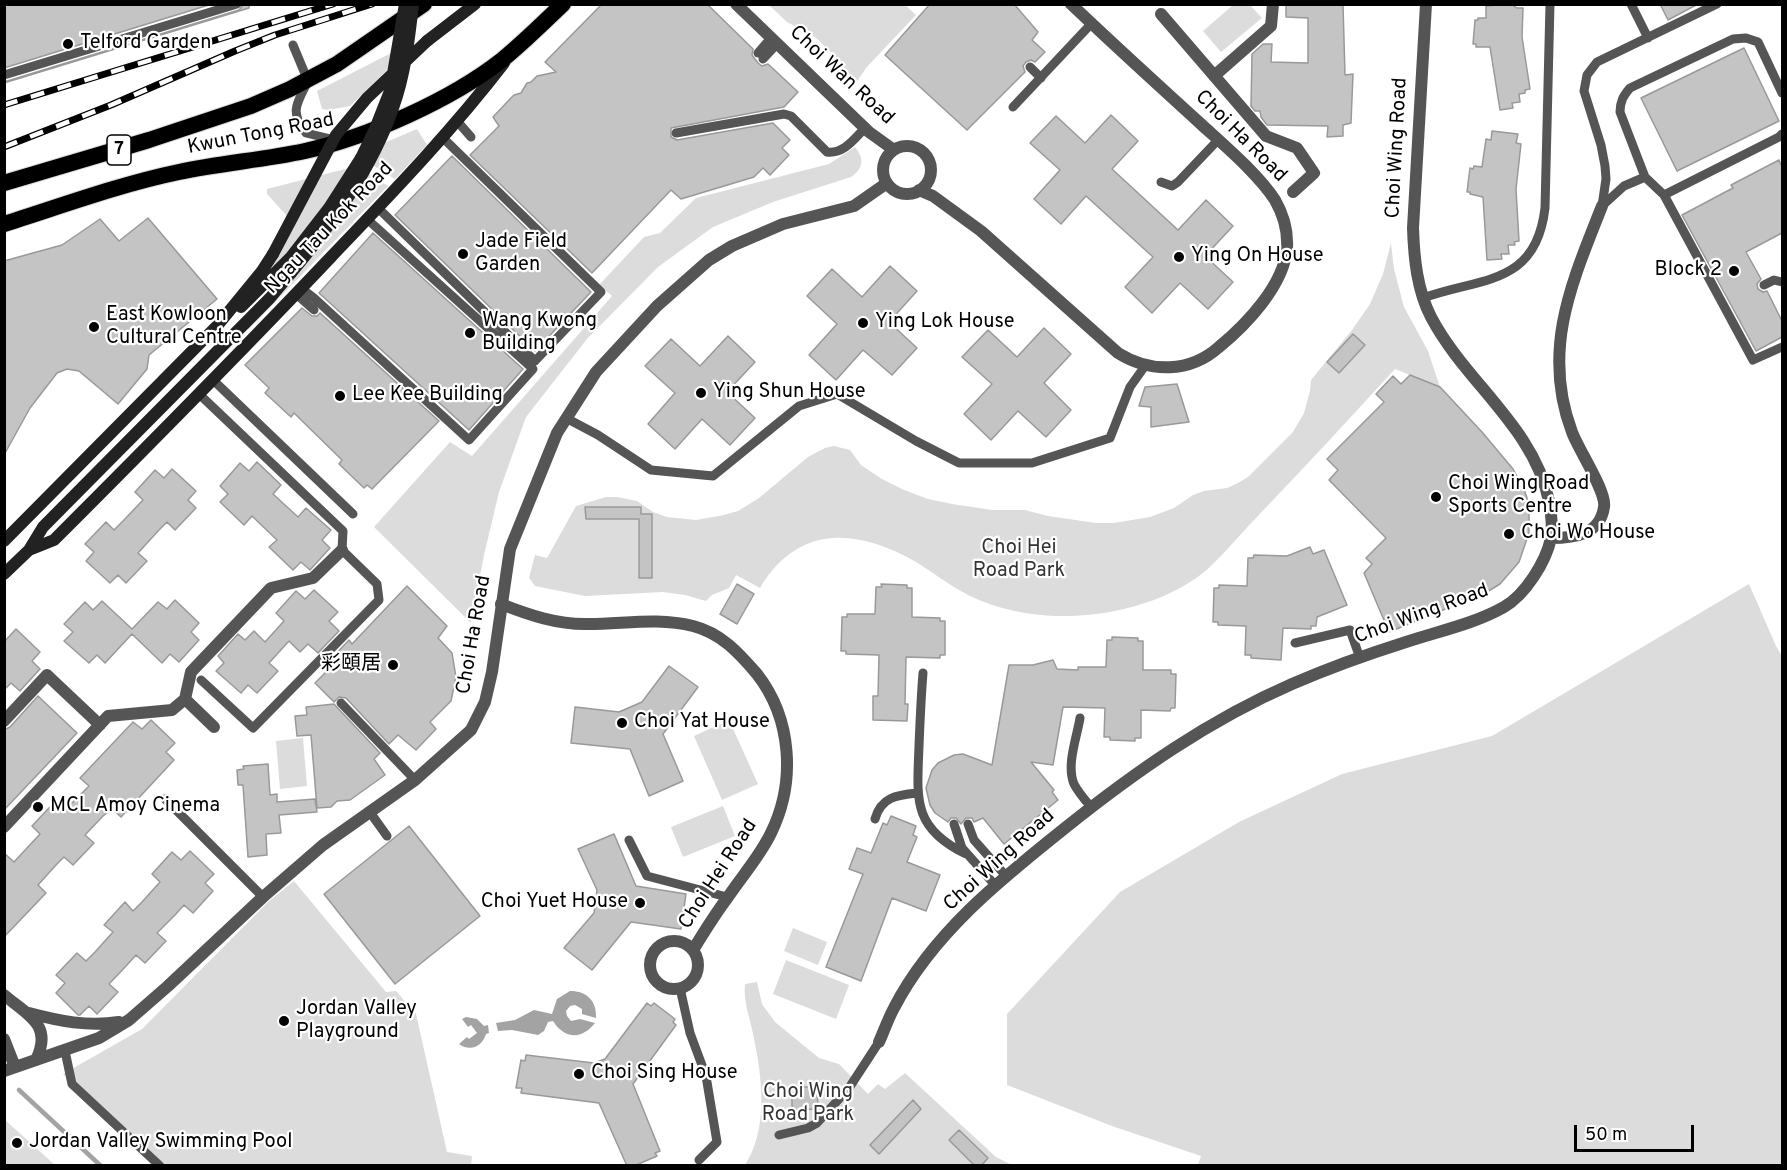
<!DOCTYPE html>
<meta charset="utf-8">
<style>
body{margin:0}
#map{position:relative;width:1787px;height:1170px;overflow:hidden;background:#fff;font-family:Overpass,sans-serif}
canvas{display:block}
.frame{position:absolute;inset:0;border:6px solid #000;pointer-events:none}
.scale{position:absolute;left:1574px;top:1125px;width:120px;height:27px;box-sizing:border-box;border:3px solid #000;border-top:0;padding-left:8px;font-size:18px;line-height:21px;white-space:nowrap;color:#000;-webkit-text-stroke:4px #fff;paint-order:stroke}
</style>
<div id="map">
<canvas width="1787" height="1170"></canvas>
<div class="frame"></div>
<div class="scale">50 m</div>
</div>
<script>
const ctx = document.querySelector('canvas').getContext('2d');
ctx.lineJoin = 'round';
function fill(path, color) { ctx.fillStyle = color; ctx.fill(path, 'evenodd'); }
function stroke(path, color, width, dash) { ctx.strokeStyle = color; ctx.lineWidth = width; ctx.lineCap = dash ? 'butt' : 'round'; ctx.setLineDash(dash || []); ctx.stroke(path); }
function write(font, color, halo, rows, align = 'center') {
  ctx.font = font + ' Overpass,"Noto Sans TC",sans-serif'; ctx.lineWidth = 4.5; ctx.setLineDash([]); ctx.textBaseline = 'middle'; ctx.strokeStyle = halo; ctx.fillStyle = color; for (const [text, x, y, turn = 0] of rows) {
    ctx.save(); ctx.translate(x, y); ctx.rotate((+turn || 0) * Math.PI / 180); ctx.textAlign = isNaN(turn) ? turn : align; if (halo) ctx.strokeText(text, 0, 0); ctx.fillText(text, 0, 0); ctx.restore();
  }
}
fill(new Path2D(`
 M769,5h136l11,10 -50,53 -12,18 -14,-25 -25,-24 -28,-15z
 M1233,5h17l12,13 -41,34 -18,-21z
 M393,52l-4,16 -39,38 -22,4 -6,-1 -5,-18z
 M417,129l10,16 -32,34 -31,-19 6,-11z
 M855,147c10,12 8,22 -4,30l-78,25 -60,25 -55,40 -71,72 -61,78 -27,75 -15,63 -13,68 -97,-96 76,-85 22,14 140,-160 -13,-11 45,-48 16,-4 36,-35 133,-34z
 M353,167l-77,102 -11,-10 22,-43 -20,-22v-5z
 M369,174l19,12 -140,144 -8,-8 21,-10z
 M1391,243l3,26 10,38 24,44 12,36 -45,-18c-46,50 -92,100 -139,149 -16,16 -39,45 -57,58 -40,29 -94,41 -142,40 -30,-1 -60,-7 -87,-20 -20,-10 -36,-23 -54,-34 -59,-34 -118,-38 -156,26l-24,-13 -7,13 -17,7 -6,6 -21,-6 -22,-3 -78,4 -50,-10 -6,-8 6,-23 12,3 29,-52 30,-9h11l20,4 16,11 14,5 29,3 28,-5 14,-4 21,-13 49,-41 17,-9 9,-2 16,4 11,15 21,14 22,11 24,9 24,5 40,6h33l23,6 48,7h18l36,-6 24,-9 19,-13 11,-4 23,-3 11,-5 10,-6 45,-45 11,-19 6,-22 1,-11 41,-50 18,-26 13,-30z
 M1749,584l27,62 6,10v509h-584l3,-9 -89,-30 -105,-41v-71l113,-122 119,-70 103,-48 150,-38z
 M729,720l29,64 -36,16 -28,-64z
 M303,738l4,48 -27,3 -4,-48z
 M723,806l12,30 -52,21 -12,-30z
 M294,881l92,111 10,-1 20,23 31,138 25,4 -1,9h-309l-99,-91 79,-45 126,-127z
 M793,928l34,14 -9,23 -34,-14z
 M786,960l63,25 -13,34 -63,-25z
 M757,982l5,22 13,18 44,36 20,6 29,30 10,-10 7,5 20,-16 91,84 16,8h-267c24,-36 17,-90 8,-131 -3,-17 -10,-32 -8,-50z
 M4,1120h1l50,45h-50z`), '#dcdcdc');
fill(new Path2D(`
 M570,991c17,0 27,10 26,27l-14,-4v-5l-7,-4 -5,1 -4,5 1,5 4,5 9,-2 15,4c-13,17 -31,16 -42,-2l-5,1 -4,9 -6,4 -26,-5 -14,1 -2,-8 19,-3 19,-10 18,4 5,-15z
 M466,1017l11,2 7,7 4,-1 1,8 -3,1c-4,13 -16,18 -27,10l8,-7 2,2 8,-6 -6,-8 -3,2 -6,-8z`), '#a3a3a3');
stroke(new Path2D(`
 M19,1090l82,76`), '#a3a3a3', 4.5);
const building = new Path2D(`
 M4,4h208l-208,64z
 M244,4h5v4l-245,75v-1l235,-72z
 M602,4h105l46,45 -1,6 6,8 4,3 6,-2 30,28 -14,15 -113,21v9l6,3 96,-17 17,17 -8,8 7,7 -19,20 -7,-7 -9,9 -73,22 -10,-9 -79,83 -122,-118 29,-29 -6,-9 17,-18 4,-4 7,-2 6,-10 4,-1 6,-6 19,-4 -11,-10z
 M930,4h84l24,28 -6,8 13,12 -10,10 -4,-2 -5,2 -3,4 2,6 -58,58 -82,-75z
 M1286,4h57l2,71 8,-1 -2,49 -8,2v11l-16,1 1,-11 -61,-1 -6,-8 -1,-6h-5l-4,-5 1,-52 11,-10h9l-1,18 37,1v-45l-22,-1z
 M1511,4l6,4h6l-1,29 8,52 -5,1v3l-6,1 1,8 -8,1 1,5 -13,2 -10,-63h-14v-3h-3l2,-24h3v-2h8v-12z
 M1660,4h38l-30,16z
 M1744,48l35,73 -102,50 -36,-73z
 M1111,115l27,26 -26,28 66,61 28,-30 27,26 -28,30 28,26 -25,27 -28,-26 -28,30 -27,-26 28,-30 -67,-61 -25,28 -27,-25 26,-29 -30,-27 26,-27 29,27z
 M1492,131l26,3 -2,9 5,1 -5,45 3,52 -5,1 1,3h-7l1,9h-8l1,5 -15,1 -4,-63 -13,-3v-2h-3l3,-24 3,1 1,-3 8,1 4,-28 5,1z
 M452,156l139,136 -56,59 -140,-136z
 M1779,160l3,7v66l-36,19 15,27 -4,5 1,5 5,3 4,-1 15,30v16l-26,14 -74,-136 51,-27 -2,-3z
 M148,218l69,81 -68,56 -2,14 -29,35 -39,-33 -12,-2 -10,4 -27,35 -26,47v-194l58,-16 38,-26 19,22z
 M373,233l150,136 -54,61 -150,-137z
 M890,266l27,25 -28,31 28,26 -25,27 -29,-25 -27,30 -27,-25 28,-31 -30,-28 25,-27 30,28z
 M302,308l10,8h5l3,-3 119,108 -67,68 -5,-4 -3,3 -25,-24 3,-4 -48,-47 -3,4 -26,-24 4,-5 -24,-23z
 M1044,328l27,26 -27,29 27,27 -25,27 -28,-26 -27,29 -27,-26 28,-30 -30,-27 26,-27 29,27z
 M1353,334l12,11 -26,28 -12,-11z
 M728,336l27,26 -28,30 28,26 -25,27 -28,-26 -27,30 -27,-25 27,-31 -30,-27 26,-27 29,27z
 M1410,375l30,12 42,45 31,37 11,20 5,15v29l-10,29 -19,22 -13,8 -98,40 -25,-59 8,-9 -6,-6 20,-20 -57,-58 9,-10 -11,-11 57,-57 -8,-8 17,-18 8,8z
 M1177,384l12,38 -38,5v-20l-12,-1 6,-19z
 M257,462l24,23 -8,9 25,23 8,-9 25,22 -9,10 8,8 -20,22 -9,-8 -8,8 -24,-23 8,-7 -25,-24 -8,9 -24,-23 8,-8 -8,-8 14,-16 6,-7 9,8z
 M172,469l24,22 -8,9 8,8 -21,22 -8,-8 -8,8 -21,23 9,8 -21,22 -8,-8 -8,8 -24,-22 8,-9 -9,-8 21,-22 8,8 9,-9 20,-21 -8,-8 20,-22 9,8z
 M585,507h56v7h11v64h-13v-59h-53z
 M1310,547l3,7 11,-4 23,55 -30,12 -1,9h-5v3l-28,-1 -2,32 -30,-2v-3h-6l1,-29 -28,-1v-3h-5l1,-34h5v-3l28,1 1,-28h5l1,-3 33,1z
 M737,584l17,10 -17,30 -17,-10z
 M881,584l26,1v3h5v29l28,1v3h5v34h-5v3l-34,-1 -1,47h3l-1,17 -34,-1v-24h5l1,-41 -33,-1v-3h-5l1,-34h5v-3h28l1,-27h6z
 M407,586l40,40 -9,12 14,15 4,24 -5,24 -21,21 6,7 -20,21 -18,-15 -9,9 -43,-46 -7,-1 -5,5 -19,-19 17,-17 -4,-4 21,-22 3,4z
 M314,590l24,22 -9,9 10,10 -21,22 -10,-9 -8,8 -11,-11 -20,22 9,8 -21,22 -9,-8 -7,8 -25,-22 8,-8 -6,-7 20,-22 7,6 9,-9 11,11 19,-21 -8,-8 20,-22 9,8z
 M175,600l24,23 -8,9 8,8 -20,22 -9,-8 -8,9 -30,-29 -27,29 -8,-8 -8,8 -25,-22 9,-9 -9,-8 21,-22 8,8 9,-9 30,28 26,-27 9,7z
 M16,629l24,23 -8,9 8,8 -20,22 -9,-8 -7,7v-48z
 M1112,637l26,1v3h5v29h28v4h5l-1,34h-4l-1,3 -29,-1v28h-6v3l-25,-1v-3h-6l1,-29 -42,-1 -10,58 -22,-3 23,28 -2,2 6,8 -54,44 -21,-26 -9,4 -2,-4h-6l-5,6 -5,-6h-5l-3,4 -13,-9 -5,-8 -4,-17 6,-18 6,-7 16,-8 9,-1 29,11 17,-100h24l20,-5 4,9 21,1v-3h28l1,-27h5z
 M669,666l29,21 -35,47 20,47 -34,15 -19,-47 -59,-6 4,-36 44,5 23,-10z
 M38,696l39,37 -73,77v-80l6,-3z
 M334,704l46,49 -6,6 11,16 -35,25 -13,1 -6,6 -14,1 -6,-73 -14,1 -2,-20 12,-1 -1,-8z
 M151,720l24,23 -9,9 8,8 -53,57 -9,-8 -9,7 -18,19 9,8 -21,22 -9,-8 -8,8 -18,20 8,8 -42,44v-84l10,9 26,-28 -8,-8 16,-17 5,-5 8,8 10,-8 18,-18 -9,-8 53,-56 9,7z
 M268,764l2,31 7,-1v8l38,-3 2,13 -38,3 2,18 -15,1 1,21 -19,2 -5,-72h-5l-1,-15 7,-1 -1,-3z
 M891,816l25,10 -3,9 4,2 -10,25 33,13 -14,36 -34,-13 -31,83 -35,-14 37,-93 -14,-5 8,-21 14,5 12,-30 4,2z
 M409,826l71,90 -85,68 -71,-90z
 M614,834l22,52 50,8 -5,35 -50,-7 -39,48 -28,-22 30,-35 3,-23 -19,-41z
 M190,851l24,23 -9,9 8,8 -20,22 -9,-8 -9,10 -18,18 9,8 -21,22 -9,-8 -9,10 -18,19 9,8 -21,22 -8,-8 -9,9h-2l-22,-22 9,-10 -9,-8 21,-22 9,8 9,-9 18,-20 -9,-7 21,-23 8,9 9,-9 18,-20 -8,-8 20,-22 9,8z
 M647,1003l4,3 3,-3 21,16 -2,3 3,3 -43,59 27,67 -5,2 2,3 -23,10h-7l-28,-63 -78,-10 1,-5h-6l5,-28 4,1 1,-6 68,8 11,-4z
 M802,1087h15l1,22 -26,1v-17h10z
 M913,1100l8,9 -42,45 -9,-9z
 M959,1130l29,28 -7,8h-6l-26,-26z`);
fill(building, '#c4c4c4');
stroke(building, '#999', 1.5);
const trunk = new Path2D(`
 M4,183l145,-43 102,-34 39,-17 47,-25 87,-60
 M4,224c57,-18 117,-40 175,-52 42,-9 84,-12 126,-21 63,-14 146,-51 197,-91 21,-17 41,-37 61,-56`);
stroke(trunk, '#dbdbdb', 18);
stroke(new Path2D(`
 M1631,4l17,34
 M293,45l15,36c-11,22 -19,31 -2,52l29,7
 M758,53l13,-15
 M763,59l14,-15
 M1030,67l11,11
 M4,75l233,-71
 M1013,107l78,-83
 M457,121l14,16
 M676,133l108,-19 7,2 36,36c17,2 27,-13 38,-24
 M1645,177l-25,-65c0,-10 3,-16 10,-24l103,-49 13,-1 12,4 24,51
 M1161,182l11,4 6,-4 40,-42
 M1664,195l115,-58 3,-3
 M1602,206l22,-20 21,-9 19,18 89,165 29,-13
 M1602,206l4,-27 -1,-13 -4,-21 -17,-54 3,-16 10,-13 120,-58
 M378,208l157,153 66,-69 -159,-155
 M1764,285l10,-5 8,2
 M301,288l13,10 155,142 64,-71 -166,-150
 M296,294l18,16
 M1423,298c58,-21 113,-12 122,-90l5,-204
 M212,379l141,135
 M199,394l144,137 -1,19 35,34 2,16 -126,128 -52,-48
 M566,418l32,17 53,35 62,6 86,-70 38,-12 79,47 43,22h73l78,-25 20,-51 15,-21
 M1295,643l55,-13 10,28
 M923,673c-2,24 -3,49 -4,73 -2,53 -7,82 47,108
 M341,703l74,77
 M1080,718c-3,19 -14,47 -6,66 4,8 11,16 17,23
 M165,799l98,98
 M369,811l18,25
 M875,819c6,-22 22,-24 42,-26
 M954,824l8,24 33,37
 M968,824l6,16 32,36
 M629,840l18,36 80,21
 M680,988l10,45 16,43 11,66 -18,18
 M65,1051l7,33 88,82
 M779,1135l29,-7 9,-5 32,-35 30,-46`), '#555', 9);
stroke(new Path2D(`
 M1161,14l105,122 31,12 17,25 -21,19
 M1214,76l57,-50 2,-22
 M185,699l6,-27 80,-84 42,-10 29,-28
 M4,721l43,-46 53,50
 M4,827l104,-111 64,-6 13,-11 29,28`), '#555', 12);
stroke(new Path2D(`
 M1551,538c23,0 49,-3 53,-31 3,-15 -26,-58 -32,-75 -31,-82 0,-150 30,-226
 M501,604c28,11 57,21 88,20 35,0 69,-7 104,2 28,7 46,27 64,48 35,45 39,108 14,159 -11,23 -29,43 -43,64 -13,17 -24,35 -35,53
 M650 965a24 24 0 1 1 48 0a24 24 0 1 1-48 0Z
 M879,1042c5,-11 9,-23 15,-34 38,-74 107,-129 171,-180 70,-56 144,-108 227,-144 37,-16 76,-30 114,-42 33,-11 68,-18 98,-35 21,-12 42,-45 47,-69 2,-12 0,-26 -2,-37 -15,-74 -84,-119 -118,-184 -14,-27 -17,-59 -18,-89l13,-224`), '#555', 12);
stroke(new Path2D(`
 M736,4l133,128 25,18
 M883 170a24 24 0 1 1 48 0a24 24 0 1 1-48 0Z
 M919,190l14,6 48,35 137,122c32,20 72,20 101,-6 28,-23 65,-62 68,-99 1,-16 -4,-34 -12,-48 -17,-26 -50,-54 -73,-75 -44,-40 -88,-80 -131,-121
 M4,995c25,21 49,30 32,65
 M29,1013c30,8 59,14 90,9
 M4,1039l11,28
 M4,1071l95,-33 30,-18 39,-34 95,-89 60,-52 92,-65 56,-50 14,-28 7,-30 18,-123 47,-116 39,-61 61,-66 52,-46 23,-14 51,-22 71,-18 33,-23`), '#555', 12);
stroke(new Path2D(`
 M427,41l48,-37
 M241,307l50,-50 38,-49 32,-50
 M4,541l213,-215 45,-55 11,-17
 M29,550l25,-10c93,-93 186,-187 277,-283 60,-63 120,-125 173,-194
 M4,574l25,-24 14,-23 227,-229 21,-25`), '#222', 12);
stroke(trunk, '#000', 16);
const rail = new Path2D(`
 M4,105l329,-101
 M4,147l107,-42 124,-54 40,-16 97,-31`);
stroke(rail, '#000', 7);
stroke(rail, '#fff', 4.5, [14]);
stroke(new Path2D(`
 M361,158l14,-29 15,-38 15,-87
 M273,254l63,-119 31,-37 60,-57
 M291,273c41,-49 81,-104 102,-165 12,-33 16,-68 20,-104`), '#222', 12);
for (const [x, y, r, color] of [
 [68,44,6,"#000"],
 [463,254,6,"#000"],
 [1179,257,6,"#000"],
 [1734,271,6,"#000"],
 [863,323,6,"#000"],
 [94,327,6,"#000"],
 [470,333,6,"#000"],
 [701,393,6,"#000"],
 [340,396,6,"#000"],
 [1436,497,6,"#000"],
 [1509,534,6,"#000"],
 [393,665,6,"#000"],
 [622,723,6,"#000"],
 [38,807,6,"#000"],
 [640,903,6,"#000"],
 [284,1021,6,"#000"],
 [579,1074,6,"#000"],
 [17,1143,6,"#000"]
]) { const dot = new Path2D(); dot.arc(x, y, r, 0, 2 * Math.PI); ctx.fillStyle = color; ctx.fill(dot); stroke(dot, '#fff', 2); }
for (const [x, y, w] of [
 [119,150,24]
]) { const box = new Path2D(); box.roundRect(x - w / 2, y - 15, w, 30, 4.5); ctx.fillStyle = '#fff'; ctx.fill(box); stroke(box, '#000', 1.5); }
write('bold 18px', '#000', null, [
 ["7",119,150]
]);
write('20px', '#000', '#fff', [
 ["Telford Garden",80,44],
 ["Jade Field",475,243],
 ["Garden",475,266],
 ["Ying On House",1191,257],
 ["Block 2",1722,271,"right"],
 ["East Kowloon",106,316],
 ["Cultural Centre",106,339],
 ["Wang Kwong",482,322],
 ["Building",482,345],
 ["Ying Lok House",875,323],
 ["Ying Shun House",713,393],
 ["Lee Kee Building",352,396],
 ["Choi Wing Road",1448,485],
 ["Sports Centre",1448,508],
 ["Choi Wo House",1521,534],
 ["彩頤居",381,665,"right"],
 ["Choi Yat House",634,723],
 ["MCL Amoy Cinema",50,807],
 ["Choi Yuet House",628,903,"right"],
 ["Jordan Valley",296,1010],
 ["Playground",296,1033],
 ["Choi Sing House",591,1074],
 ["Jordan Valley Swimming Pool",29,1143]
], 'left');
write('20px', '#000', '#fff', [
 ["Choi Wan Road",841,76,43],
 ["Kwun Tong Road",261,135,-11],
 ["Choi Ha Road",1240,137,45],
 ["Choi Wing Road",1398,148,-87],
 ["Ngau Tau Kok Road",330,229,-46],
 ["Choi Wing Road",1422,615,-20],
 ["Choi Ha Road",475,635,-80],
 ["Choi Wing Road",1000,861,-42],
 ["Choi Hei Road",719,875,-57]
]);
write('20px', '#333', '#fff', [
 ["Choi Hei",1019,549],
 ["Road Park",1019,572],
 ["Choi Wing",808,1093],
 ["Road Park",808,1116]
]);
</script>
